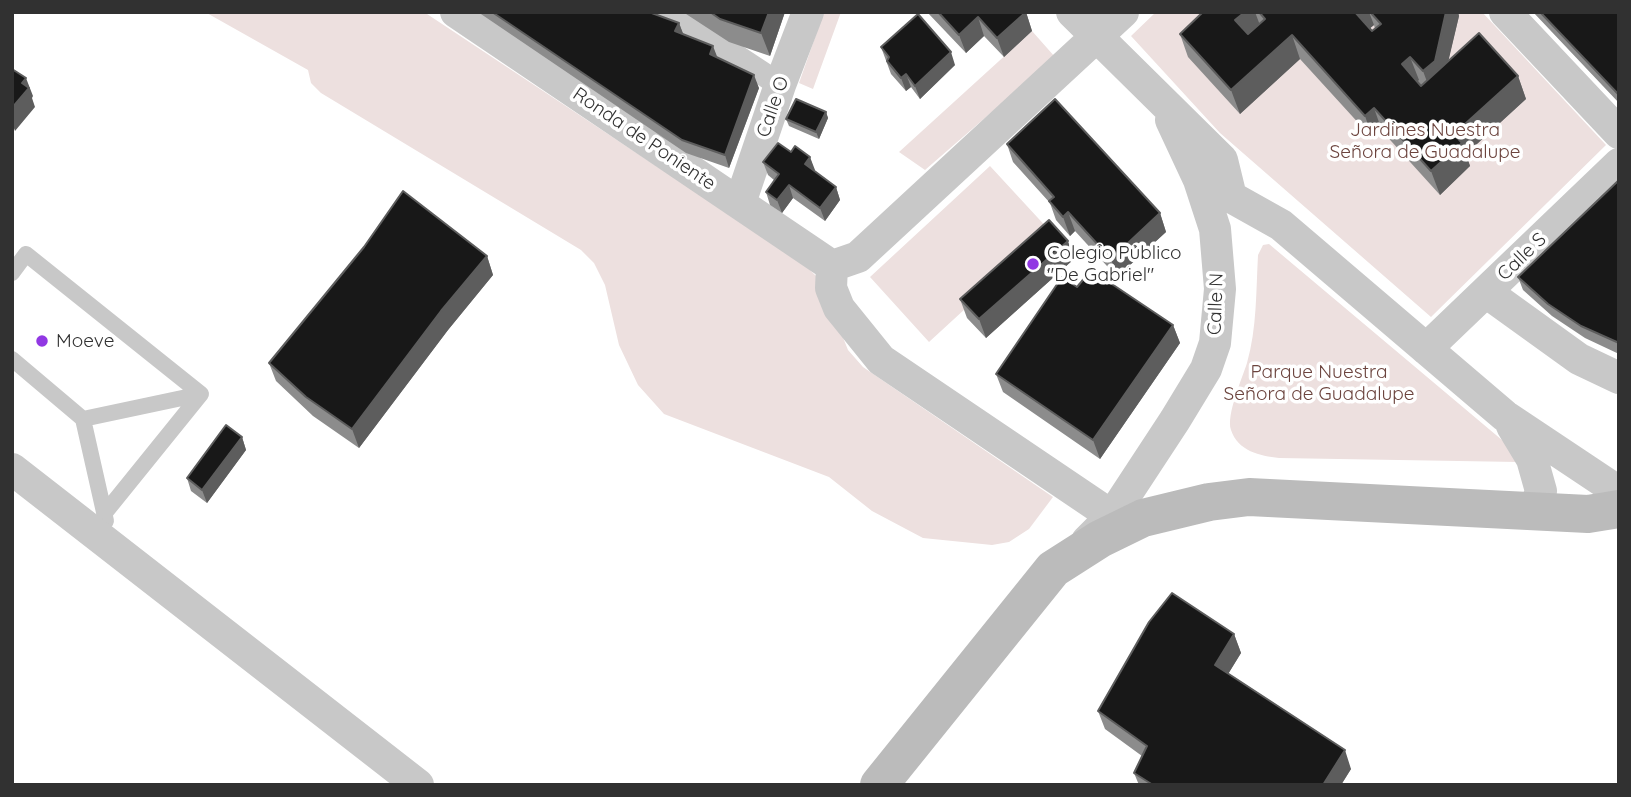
<!DOCTYPE html>
<meta charset="utf-8">
<style>
body{margin:0}
#map{position:relative;width:1631px;height:797px;overflow:hidden;background:#fff;font-family:Quicksand,sans-serif}
canvas{display:block}
.frame{position:absolute;inset:0;border:14px solid #313131;pointer-events:none}
</style>
<div id="map">
<canvas width="1631" height="797"></canvas>
<div class="frame"></div>
</div>
<script>
const ctx = document.querySelector('canvas').getContext('2d');
ctx.lineJoin = 'round';
function fill(path, color) { ctx.fillStyle = color; ctx.fill(path, 'evenodd'); }
function stroke(path, color, width, dash) { ctx.strokeStyle = color; ctx.lineWidth = width; ctx.lineCap = dash ? 'butt' : 'round'; ctx.setLineDash(dash || []); ctx.stroke(path); }
function write(font, color, halo, rows, align = 'center') {
  ctx.font = font + ' Quicksand,sans-serif'; ctx.lineWidth = 7; ctx.setLineDash([]); ctx.textBaseline = 'middle'; ctx.strokeStyle = halo; ctx.fillStyle = color; for (const [text, x, y, turn = 0] of rows) {
    ctx.save(); ctx.translate(x, y); ctx.rotate((+turn || 0) * Math.PI / 180); ctx.textAlign = isNaN(turn) ? turn : align; if (halo) ctx.strokeText(text, 0, 0); ctx.fillText(text, 0, 0); ctx.restore();
  }
}
fill(new Path2D(`
 M205,12h219l380,252 16,16 28,70 15,17 190,130 -24,32 -20,13 -17,3 -69,-7 -51,-27 -43,-34 -165,-63 -26,-29 -19,-40 -14,-60 -11,-22 -13,-13 -260,-157 -10,-10 -3,-13z
 M824,12h17l-28,77 -14,-6z
 M1156,12h326l124,133 -175,172 -211,-184 -89,-97z
 M1032,31l23,26 -130,113 -26,-18z
 M990,166l60,65 -121,111 -59,-65z
 M1269,244l252,212 -3,6 -239,-4c-19,-2 -41,-7 -48,-28 -5,-15 11,-51 16,-67 10,-35 9,-72 11,-108l5,-10z`), '#ede0df');
stroke(new Path2D(`
 M12,273l14,-19 175,140 -97,120
 M12,359l71,60 23,102
 M83,419l118,-25`), '#c8c8c8', 16);
stroke(new Path2D(`
 M669,12l111,73`), '#c8c8c8', 24);
stroke(new Path2D(`
 M456,12l376,254
 M1072,12l150,148 9,37 50,28 224,191 114,76
 M1505,12l114,121
 M740,203l40,-118 28,-73
 M832,266l-1,22 8,20 42,52 231,156
 M832,266l26,-9 265,-245
 M1486,292l93,67 40,19
 M1426,349l193,-185
 M1512,426l20,33 9,32 -7,20
 M12,469l406,316
 M1087,541l25,-25 63,-96 31,-51 9,-26 5,-54 -5,-60 -16,-49 -28,-60`), '#c8c8c8', 32);
stroke(new Path2D(`
 M879,785l174,-216 47,-30 43,-21 66,-16 40,-5 339,17 31,-5`), '#bbb', 38);
fill(new Path2D(`
 M478,12h171l30,11 4,11 76,54 -30,80 -43,-15z
 M683,12h102l-15,44 -41,-14z
 M927,12h99l6,19 -28,26 -20,-21 -18,17z
 M1203,12h255l1,4 -11,45 70,15 8,23 -60,55 4,12 -30,29 -58,-64 -9,8 -73,-80 -60,55 -52,-57 -8,-23zM1374,25l1,4 -3,2 -2,-3z
 M1533,12h86v91z
 M881,47l74,18 -35,34 -9,-12 -5,4 -15,-17z
 M826,112l2,6 -9,21 -30,-13 -3,-7z
 M1007,144l153,69 6,19 -49,45 -42,-46 -5,5 -14,-16 -6,-17 -37,-41z
 M791,152l19,5 4,14 22,16 4,13 -15,21 -32,-23 -11,15 -12,-8 -4,-13 8,-12 -6,-5 -5,-13z
 M1619,180v174l-34,-16 -33,-22 -29,-26 -5,-13z
 M487,256l6,19 -45,55 -89,118 -46,-32 -37,-35 -7,-18z
 M1074,259l-88,79 -19,-20 -7,-19z
 M1077,287l96,38 7,18 -80,116 -97,-67 -7,-18z
 M242,437l4,13 -39,53 -16,-12 -4,-13z
 M1234,634l7,19 -13,21 123,95 -10,16h-202l-5,-12 8,-17 -37,-27 -7,-18z`), '#8c8c8c');
fill(new Path2D(`
 M769,12h16l-15,44 -9,-23z
 M1026,12l6,19 -28,26 -7,-19z
 M1245,12h10l6,16 -17,16 -9,-24z
 M1355,12h14l5,13 -11,9z
 M1446,12h12l1,4 -16,68 -11,11 -9,-24z
 M978,17l6,19 -18,17 -7,-18z
 M679,23l5,13 -9,-5z
 M1292,35l8,24 -60,55 -9,-24z
 M713,46l5,13 -8,-5z
 M951,52l4,13 -35,34 -5,-13z
 M1410,57l9,23 -9,8 -8,-24z
 M906,74l5,13 -5,4 -5,-13z
 M754,75l5,13 -30,80 -4,-13z
 M1518,76l8,23 -60,55 4,12 -30,29 -9,-24 23,-37z
 M26,78l7,18 -1,2 3,9 -20,24 -3,-8v-15l10,-25z
 M1374,108l8,23 -9,8 -8,-23z
 M826,112l2,6 -9,21 -3,-7z
 M810,157l5,13 -5,7 -5,-13z
 M789,185l4,13 -11,15 -5,-13z
 M836,187l4,13 -15,21 -5,-13z
 M1068,212l7,19 -5,5 -7,-19z
 M1160,213l6,19 -49,45 -6,-18z
 M1068,241l6,18 -88,79 -7,-19z
 M487,256l6,19 -45,55 -89,118 -7,-19 89,-118z
 M1173,325l7,18 -80,116 -7,-19z
 M242,437l4,13 -39,53 -5,-13z
 M1234,634l7,19 -19,31 -7,-19z
 M1345,750l6,19 -10,16h-18z`), '#5d5d5d');
const building = new Path2D(`
 M492,12h157l30,11 -4,8 38,15 -3,8 44,21 -29,80 -43,-15z
 M710,12h59l-8,21 -41,-14z
 M938,12h88l-29,26 -19,-21 -19,18z
 M1203,12h42l-10,8 13,14 17,-15 -6,-7h96l17,19 9,-7 -11,-12h76l-11,49 -12,10 -13,-14 -8,7 19,22 58,-53 39,43 -64,58 8,9 -31,28 -57,-63 -9,8 -73,-81 -61,55 -51,-56z
 M1540,12h79v83z
 M918,14l33,38 -36,34 -9,-12 -5,4 -14,-17 2,-4 -8,-10z
 M12,69l14,9 -4,5 7,5 -17,20z
 M796,99l30,13 -10,20 -30,-13z
 M1055,99l105,114 -49,46 -43,-47 -5,5 -14,-16 5,-4 -47,-53z
 M778,143l13,9 4,-6 15,11 -5,7 31,23 -16,21 -31,-23 -12,15 -11,-8 13,-18 -16,-12z
 M1619,180v163l-38,-17 -33,-22 -30,-27z
 M403,191l84,65 -46,55 -89,118 -46,-32 -37,-34 95,-116z
 M1049,220l19,21 -89,78 -19,-20z
 M1091,270l82,55 -80,115 -97,-66 66,-97 15,10z
 M226,425l16,12 -40,53 -15,-12z
 M1172,593l62,41 -19,31 130,85 -22,35h-170l-19,-12 13,-27 -49,-35 51,-89z`);
fill(building, '#181818');
stroke(building, '#5d5d5d', 2);
for (const [x, y, r, color] of [
 [1033,264,7,"#9138e3"],
 [42,341,7,"#9138e3"]
]) { const dot = new Path2D(); dot.arc(x, y, r, 0, 2 * Math.PI); ctx.fillStyle = color; ctx.fill(dot); stroke(dot, '#fff', 2.5); }
write('19px', '#313131', '#fff', [
 ["Calle O",773,107,-71],
 ["Ronda de Poniente",644,139,34],
 ["Calle S",1522,257,-44],
 ["Calle N",1216,304,-88]
]);
write('19px', '#6c443e', '#fff', [
 ["Jardines Nuestra",1425,130],
 ["Señora de Guadalupe",1425,152],
 ["Parque Nuestra",1319,372],
 ["Señora de Guadalupe",1319,394]
]);
write('19px', '#313131', '#fff', [
 ["Colegio Público",1047,253],
 ["\"De Gabriel\"",1047,275],
 ["Moeve",56,341]
], 'left');
</script>
